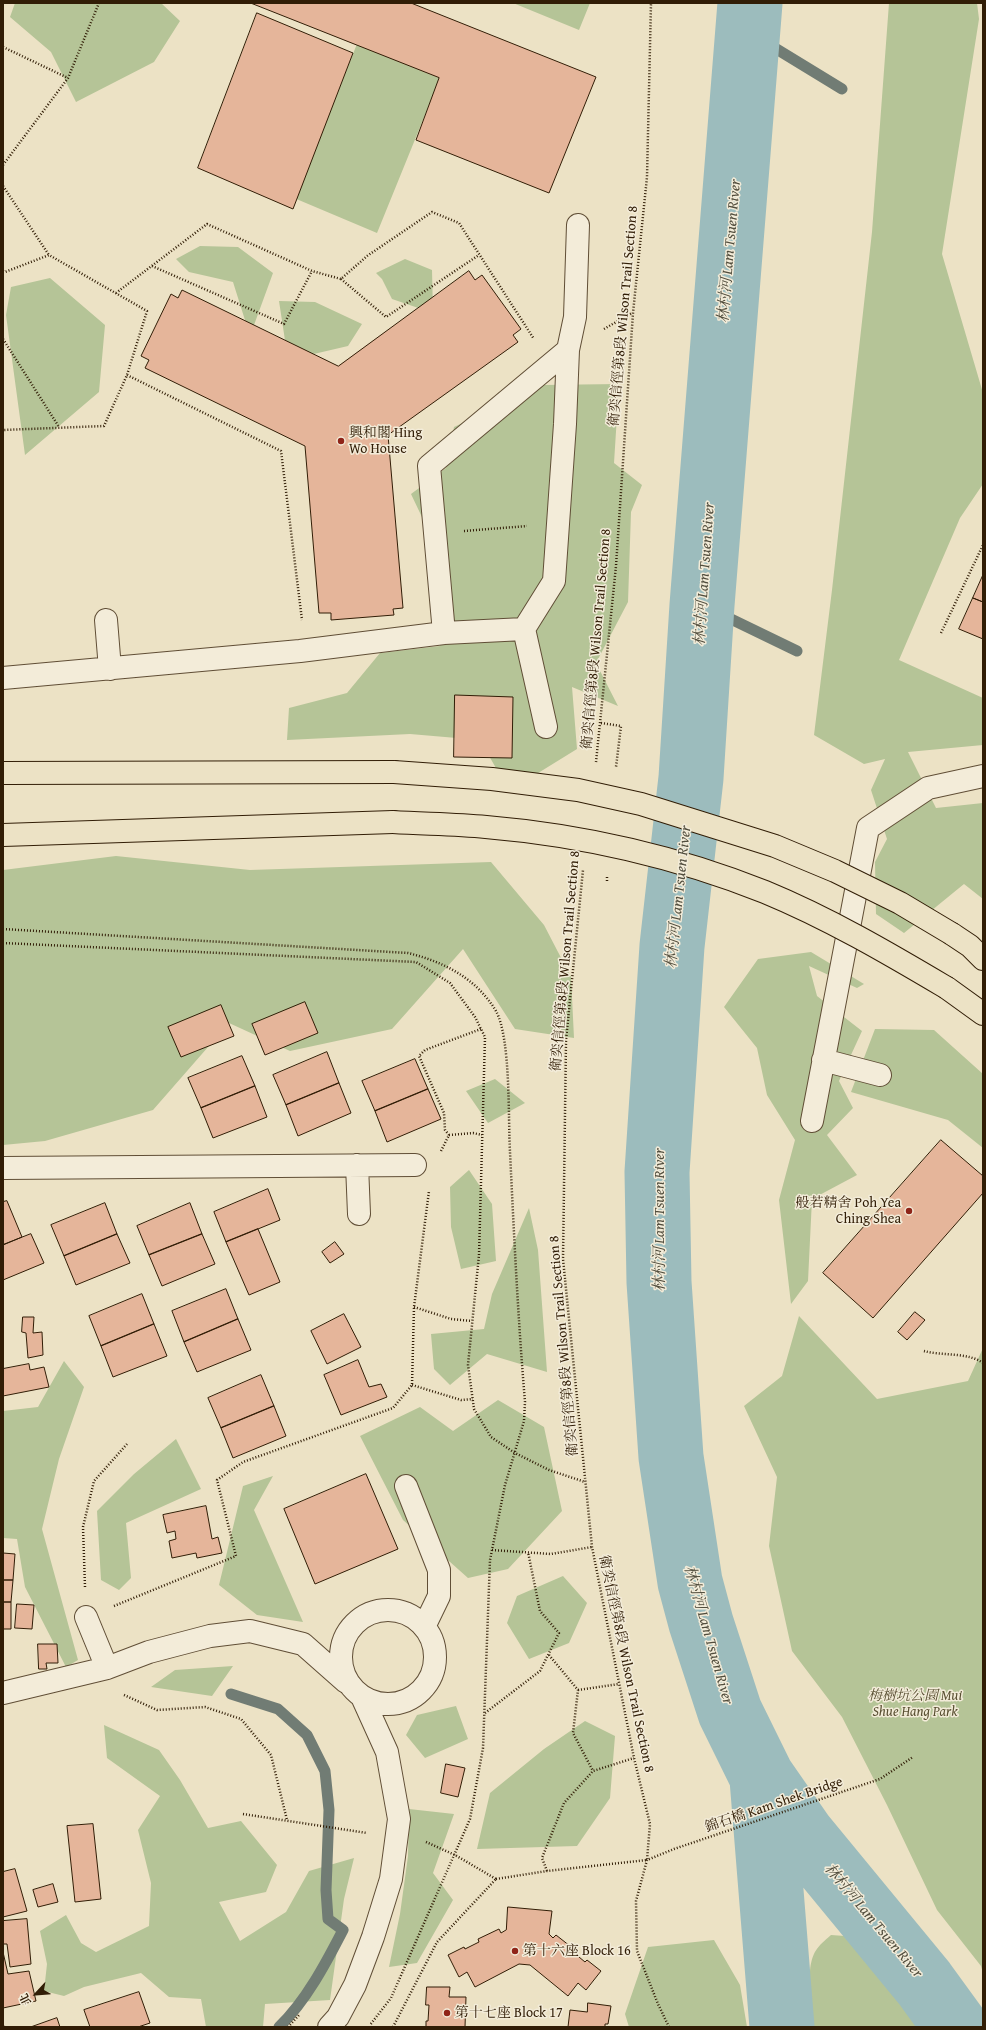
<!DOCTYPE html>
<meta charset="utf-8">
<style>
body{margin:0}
#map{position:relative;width:986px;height:2030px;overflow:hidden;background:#ece2c5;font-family:"Gentium Book Plus","Noto Serif TC",serif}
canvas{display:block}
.frame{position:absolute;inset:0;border:4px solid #311d06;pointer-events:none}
.north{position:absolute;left:16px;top:1974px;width:40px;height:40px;-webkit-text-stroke:3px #f3ecd9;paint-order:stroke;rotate:244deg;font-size:11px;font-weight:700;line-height:16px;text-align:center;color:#311d06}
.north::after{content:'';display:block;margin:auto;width:14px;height:18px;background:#311d06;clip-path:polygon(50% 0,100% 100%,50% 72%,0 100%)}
</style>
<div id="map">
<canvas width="986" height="2030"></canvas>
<div class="frame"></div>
<div class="north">北</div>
</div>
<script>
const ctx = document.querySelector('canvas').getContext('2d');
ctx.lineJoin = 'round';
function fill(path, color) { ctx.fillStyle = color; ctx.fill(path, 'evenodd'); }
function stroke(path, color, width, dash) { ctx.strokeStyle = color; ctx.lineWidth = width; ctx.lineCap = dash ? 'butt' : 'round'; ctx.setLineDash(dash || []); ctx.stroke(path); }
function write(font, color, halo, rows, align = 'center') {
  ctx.font = font + ' "Gentium Book Plus","Noto Serif TC",serif'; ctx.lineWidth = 3; ctx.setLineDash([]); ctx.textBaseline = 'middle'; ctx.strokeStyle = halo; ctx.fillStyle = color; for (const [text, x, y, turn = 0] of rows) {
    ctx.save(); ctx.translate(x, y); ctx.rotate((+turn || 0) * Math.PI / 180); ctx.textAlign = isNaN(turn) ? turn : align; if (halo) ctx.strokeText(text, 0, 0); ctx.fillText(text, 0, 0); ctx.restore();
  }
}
fill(new Path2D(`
 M15,3h146l19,18 -26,41 -78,40 -25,-50 -41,-35z
 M513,3h77l-11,27z
 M889,3h88l2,16 -37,235 41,139v91l-23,34 -61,142 84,38v47l-75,7 28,56 47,-5v96l-19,-15 -60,49 -28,-19 -1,-52 12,-23 -16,-49 14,-31 -21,5 -50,-29 18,-145 40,-358z
 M357,44l83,34 -63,155 -83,-35z
 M200,246l38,1 35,26 -23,63 -17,-54 -44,-10 -13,-13z
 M405,259l27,11 1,43 -41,-14 -10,-20 -6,-6z
 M50,278l55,47 -6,67 -74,63 -19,-140 5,-28z
 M279,301l36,1 47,22 -14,22 -60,14z
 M619,384l-5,79 28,22 -11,27 -3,90 -32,61 22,43 -46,-19 5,62 -68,42 -29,-51 -70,-6 -123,6 2,-32 58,-15 33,-40 60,-7 9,-72 -38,-80 35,-26 8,-41 89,-42z
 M116,856l134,14 241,-8 53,63 27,52 3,61 -59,-9 -52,-80 -71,80 -102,22 -61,-28 -76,87 -108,31 -42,4v-275z
 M811,952l53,32 -7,4 -48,-22 8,30 45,35 -23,50 14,27 -26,27 30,40 -45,24 -4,82 -17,23 -12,-104 16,-60 -28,-45 -10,-47 -33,-41 34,-48z
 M875,1029l59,1 49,44v74l-35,-28 -97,-28z
 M495,1079l30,24 -37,20 -22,-32z
 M469,1170l23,34 4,57 -35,8 -10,-42 -1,-40z
 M529,1208l9,42 9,122 -60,-18 -37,31 -16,-16 -3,-35 53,-5 8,-35z
 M799,1316l78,83 91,-18 15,-33v625l-2,-7 -44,-56 -50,-105 -45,-88 -50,-66 -23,-105 8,-69 -33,-71 38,-30z
 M64,1361l20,26 -25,72 -17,70 36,131 -12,7 -41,-80 -8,-48 -14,-1v-127l35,-4z
 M498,1400l46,27 18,84 -54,58 -40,9 -65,-58 -43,-84 60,-29 33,24z
 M176,1439l25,50 -75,34 5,55 -12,12 -18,-10 -4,-69 37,-37z
 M273,1476l-19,34 49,112 -46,-7 -38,-30 24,-99z
 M563,1576l24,27 -18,40 -40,16 -22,-36 10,-27z
 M233,1666l-21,30 -61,-9 24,-17z
 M456,1706l12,33 -43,19 -19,-23 11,-20z
 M585,1721l30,15 -5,62 -33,48 -100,3 13,-56 54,-44z
 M104,1725l55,25 21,30 28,48 33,-7 36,44 -11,27 -47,10 21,39 46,-29 23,-41 45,-13 -10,41 -14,101 -65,4 -2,23h-57l-5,-28 -32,-2 -28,-24 -57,14 -20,9 -20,-5 3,-27 -7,-33 26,-16 15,28 15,9 53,-26 2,-43 -13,-53 22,-34 -53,-38z
 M409,1809l45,5 -21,59 20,27 -36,63 -28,4 11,-53 8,-58z
 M875,1923l70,104h-162l13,-46 14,-10c2,-19 7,-24 21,-36l14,1 8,3z
 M714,1940l26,45 7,42h-118l-4,-13 23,-67z`), '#b5c497');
stroke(new Path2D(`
 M747,31l95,58
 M702,605l95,46
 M231,1694l47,15 29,26 18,36 4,39 -3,80 2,29 15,11c-17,33 -37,71 -64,97`), '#717c74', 11);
stroke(new Path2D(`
 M750,3l-48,602 -11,173 -19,168 -15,226 2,110 12,175 19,125 11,41 29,89 32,65 41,59 121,147 32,44
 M762,1779l20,248`), '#9cbcbd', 65);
const building = new Path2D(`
 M251,3h160l185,74 -47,116 -133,-53 23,-62z
 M257,13l96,40 -60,156 -95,-41z
 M469,271l6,9 7,-5 39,54 -8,6 5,7 -130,93 15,173 -10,1 1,6 -63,5v-7h-12l-14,-167 -160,-78 4,-8 -8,-4 30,-62 7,4 4,-8 156,76z
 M983,575v27l-10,-4z
 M973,598l10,4v37l-24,-10z
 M455,695l58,2 -1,61 -58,-1z
 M305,1002l13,31 -53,22 -13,-31z
 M221,1005l13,31 -53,21 -13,-30z
 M327,1052l12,31 -53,22 -13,-30z
 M242,1056l13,30 -54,22 -13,-30z
 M415,1059l13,30 -53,22 -13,-30z
 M339,1083l12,30 -53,23 -12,-31z
 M255,1086l12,31 -54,21 -12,-30z
 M428,1089l13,30 -54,23 -12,-31z
 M941,1140l42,36v17l-110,125 -50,-45z
 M268,1189l12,31 -54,22 -12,-30z
 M7,1201l15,36 -19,8v-43z
 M105,1203l12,31 -53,22 -13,-31z
 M190,1203l12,31 -53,21 -12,-29z
 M258,1229l22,53 -31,13 -23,-53z
 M31,1234l13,29 -41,17v-35z
 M117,1234l13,29 -54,22 -12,-29z
 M202,1234l13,30 -53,22 -13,-31z
 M335,1242l9,12 -14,9 -8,-11z
 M226,1289l12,30 -54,23 -12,-31z
 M142,1294l12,30 -53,22 -12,-30z
 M915,1312l10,8 -18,20 -9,-8z
 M344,1314l17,33 -34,17 -16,-33z
 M23,1317h11l-1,16 9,-1 1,23 -15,3 -2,-25 -4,-1z
 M238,1319l13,31 -54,22 -13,-30z
 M154,1324l13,32 -54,21 -12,-31z
 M358,1360l11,27 12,-3 6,13 -46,18 -17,-40z
 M29,1364l1,6 14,-3 5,20 -46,9v-27z
 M261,1375l13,31 -53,22 -13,-30z
 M274,1406l12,30 -53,22 -12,-30z
 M366,1474l32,75 -83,35 -31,-75z
 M206,1506l6,33 6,-2 4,16 -25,5 -1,-5 -24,5 -3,-17 7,-2 -1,-8 -8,2 -4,-18z
 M3,1553l12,1 -2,26h-10z
 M3,1580h10l-2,22h-8z
 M3,1602h8v27h-8z
 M17,1604l17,1 -2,24 -17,-1z
 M38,1644h19l1,19h-12l1,6h-8z
 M446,1764l19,4 -7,29 -17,-4z
 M93,1824l8,75 -26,3 -8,-76z
 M15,1869l12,42 -24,6v-45z
 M53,1884l5,18 -20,5 -5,-17z
 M508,1907l44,4 -3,23 4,4 3,-3 19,15 -2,2 12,10 2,-2 14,11 -15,19 -8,-7 -10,13 -38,-31 -11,-1 -44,23 -8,-15 -8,5 -11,-22 16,-8 1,2 14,-7 -1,-3 21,-10 2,4 5,-3z
 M27,1919l4,45 -21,3 -3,-23h-4v-23z
 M3,1952l5,22 21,-3 7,30 -33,7z
 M427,1987h23l-1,10h17l-1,30h-39v-6h2l1,-16h-3z
 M139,1992l11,31 -12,4h-48l-6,-17z
 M588,2003l23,3 -3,18h-3v3h-37l2,-17 17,2z
 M57,2018l3,9h-29z`);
fill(building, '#e5b59a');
stroke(building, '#311d06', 1);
const minor = new Path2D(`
 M568,350l7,-33 3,-92
 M106,620l4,49
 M524,629l22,98
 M3,678l297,-27 144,-18 80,-4 30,-48 11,-157 3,-74 -139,116 15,167
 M823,1060l57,15
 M812,1121l56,-293 60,-40 55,-12
 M357,1165l2,49
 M3,1168l412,-3
 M406,1486l33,84v26l-15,31
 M341 1657a47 47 0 1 1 94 0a47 47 0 1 1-94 0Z
 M86,1617l21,51
 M3,1693l104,-25 42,-16 61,-16 40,-5 53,13 43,38
 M329,2027l9,-10 17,-32 18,-48 18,-58 8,-60 -12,-67 -24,-53`);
const highway = new Path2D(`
 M3,773l391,-1
 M3,835l390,-13
 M952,934l18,12 13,13
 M947,988l36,26`);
stroke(minor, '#604e36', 24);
stroke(highway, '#311d06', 24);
stroke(new Path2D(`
 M3,47l65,31
 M3,165l65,-87 31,-75
 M3,186l46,69
 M152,266l132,58 28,-53
 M3,271l2,1 44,-17 98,56 -20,64 -23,51 -101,4
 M341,279l45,38 93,-62
 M116,293l91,-69 105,47 29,8 26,-23 65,-44 27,11 75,116
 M604,329l28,-16
 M3,339l56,88
 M127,375l154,76 21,169
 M464,531l63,-5
 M941,633l42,-88
 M601,723l20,3 -5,41
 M596,762l20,-196 17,-253 14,-136 4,-174
 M607,881v-6
 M3,929l405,24c36,9 68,25 88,58 15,28 12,107 14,141 4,83 8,167 15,250l-1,19 -19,64 -15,75 -7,188 -13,71 -79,179 -21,27
 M3,943l413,19 34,21 25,34 10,20 -6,218 -11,110 6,44 17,28 24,16 34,17 36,12
 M449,1135l-4,-5 -1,-17 -25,-57 6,-6 56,-21
 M449,1135l24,-2 9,2
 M441,1151l8,-16
 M414,1307l37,12 21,2
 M924,1351c18,5 44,1 59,12
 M412,1385l49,15 12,-1
 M492,1550l59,4 41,-7
 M85,1587l-2,-60 11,-46 33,-37
 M114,1606l122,-50 -19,-76 26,-18 150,-54 19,-23 2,-78 15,-116
 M549,1655l29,35 -5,43 20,38
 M578,1690l41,-6
 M124,1695l33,15 48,-3 36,12 30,36 16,65
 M485,1713l55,-42 19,-38 -19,-22 -12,-59
 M243,1814l124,19
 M426,1842l29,13 41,24
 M547,1871l-5,-13 22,-55 29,-32 41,-13
 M496,1879l51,-8 100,-11 3,-36 -16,-66 -42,-211 -29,-288 3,-219 17,-170
 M3,2026l2,1
 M288,2027l12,-13
 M393,2027l44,-85 59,-63
 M669,2027l-11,-23 -21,-53 -1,-50 11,-41 27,-11 206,-70 33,-22`), '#311d06', 2.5, [1, 2]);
stroke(minor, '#f3ecd9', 22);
stroke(highway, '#ece2c5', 22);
const highwayBridge = new Path2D(`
 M394,772l98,7 86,11 63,14 134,42 60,25 65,32 52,31
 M393,822c31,2 62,2 93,5 94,8 191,30 279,65 63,26 123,61 182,96`);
stroke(highwayBridge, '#311d06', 24, []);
stroke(highwayBridge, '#ece2c5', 22);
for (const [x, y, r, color] of [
 [341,441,4,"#8f2418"],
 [909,1211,4,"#8f2418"],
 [515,1951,4,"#8f2418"],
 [447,2013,4,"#8f2418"]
]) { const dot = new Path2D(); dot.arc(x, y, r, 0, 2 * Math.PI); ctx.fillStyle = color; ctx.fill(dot); stroke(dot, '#f3ecd9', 1.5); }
write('14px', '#311d06', '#f3ecd9', [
 ["衛奕信徑第8段 Wilson Trail Section 8",624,316,-85],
 ["衛奕信徑第8段 Wilson Trail Section 8",597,639,-85],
 ["衛奕信徑第8段 Wilson Trail Section 8",566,961,-85],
 ["衛奕信徑第8段 Wilson Trail Section 8",564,1346,-95],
 ["衛奕信徑第8段 Wilson Trail Section 8",626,1664,78],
 ["錦石橋 Kam Shek Bridge",774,1805,-19]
]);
write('14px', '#311d06', '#f3ecd9', [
 ["興和閣 Hing",349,433],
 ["Wo House",349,449],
 ["般若精舍 Poh Yea",901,1203,"right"],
 ["Ching Shea",901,1219,"right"],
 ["第十六座 Block 16",523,1951],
 ["第十七座 Block 17",455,2013]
], 'left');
write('italic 14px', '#594f32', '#f3ecd9', [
 ["梅樹坑公園 Mui",915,1696],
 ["Shue Hang Park",915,1712]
]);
write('italic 15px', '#514d3d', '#f3ecd9', [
 ["林村河 Lam Tsuen River",730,251,-85],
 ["林村河 Lam Tsuen River",705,574,-86],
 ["林村河 Lam Tsuen River",679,897,-84],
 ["林村河 Lam Tsuen River",660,1220,-90],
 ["林村河 Lam Tsuen River",708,1635,74],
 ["林村河 Lam Tsuen River",873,1921,50]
]);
</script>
